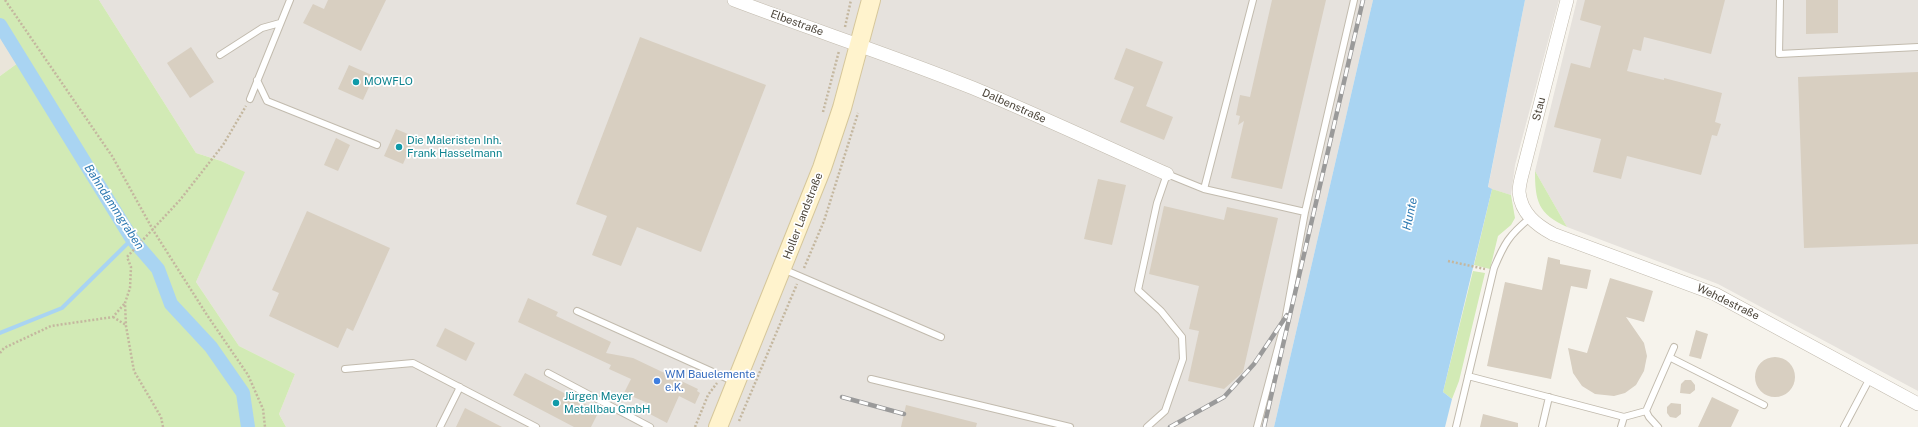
<!DOCTYPE html>
<meta charset="utf-8">
<style>
body{margin:0}
canvas{display:block;background:#f6f3ec}
</style>
<canvas width="1918" height="427"></canvas>
<script>
const ctx = document.querySelector('canvas').getContext('2d');
ctx.lineJoin = 'round';
function fill(path, color) { ctx.fillStyle = color; ctx.fill(path, 'evenodd'); }
function stroke(path, color, width, dash) { ctx.strokeStyle = color; ctx.lineWidth = width; ctx.lineCap = dash ? 'butt' : 'round'; ctx.setLineDash(dash || []); ctx.stroke(path); }
function write(font, color, halo, rows, align = 'center') {
  ctx.font = font + ' "Public Sans",sans-serif'; ctx.lineWidth = 3.5; ctx.setLineDash([]); ctx.textBaseline = 'middle'; ctx.strokeStyle = halo; ctx.fillStyle = color; for (const [text, x, y, turn = 0] of rows) {
    ctx.save(); ctx.translate(x, y); ctx.rotate((+turn || 0) * Math.PI / 180); ctx.textAlign = isNaN(turn) ? turn : align; if (halo) ctx.strokeText(text, 0, 0); ctx.fillText(text, 0, 0); ctx.restore();
  }
}
fill(new Path2D(`
 M0,37l18,26 -18,13z`), '#eae5da');
fill(new Path2D(`
 M99,0h1274l-99,427h-988l-7,-13 16,-40 -56,-28 -43,-64 48,-110 -23,-11 -25,-8z
 M1525,0h34l-44,165 -4,30 -23,-7z
 M1577,0h341v391l-200,-107 -151,-57 -32,-56z`), '#e6e2dd');
fill(new Path2D(`
 M0,0h99l97,153 25,8 24,11 -49,110 43,64 56,28 -16,40 7,13h-286v-351l18,-13 -18,-26z
 M1535,171l32,56c-29,-13 -32,-26 -32,-56z
 M1492,189l19,6 4,23 -4,7 -13,11 -8,33 -16,-4z
 M1473,271l12,2 -26,108 -7,18 -9,-7z`), '#d2eab5');
fill(new Path2D(`
 M1373,0h152l-37,187 4,2 -49,203 9,7 -7,28h-171z`), '#a9d4f2');
stroke(new Path2D(`
 M0,333l62,-25 70,-69`), '#a9d4f2', 4);
stroke(new Path2D(`
 M0,25l132,214 26,30 13,35 40,43 32,46 5,34`), '#a9d4f2', 14);
fill(new Path2D(`
 M328,0h58l-25,51 -58,-28 10,-19 11,5z
 M1272,0h54l-44,189 -51,-11 13,-57 -6,4 2,-9 -4,-1 4,-20 10,2z
 M1585,0h140l-14,54 -67,-17 -3,14 -8,-2 -6,22 37,9v-2l58,15 -7,29 6,2 -4,12 -5,-1 -11,40 -74,-19 -6,23 -28,-7 8,-33 -47,-12 17,-64 19,5 11,-42 -21,-6z
 M1806,0h32v33l-32,1z
 M640,37l126,48 -65,167 -64,-25 -16,39 -29,-11 15,-39 -31,-12z
 M191,47l23,35 -24,16 -23,-35z
 M1126,48l37,14 -17,44 27,11 -9,23 -44,-18 14,-35 -20,-8z
 M349,65l25,11 -11,24 -25,-11z
 M1918,72v172l-114,4 -6,-171z
 M396,129l19,8 -12,27 -19,-8z
 M336,138l14,7 -12,26 -14,-6z
 M1098,179l28,6 -14,60 -28,-6z
 M1164,206l60,14 3,-13 51,11 -35,154 -19,17 -36,-8 11,-50 -10,-2 10,-43 -50,-12z
 M307,211l83,37 -37,83 -6,-3 -9,20 -69,-32 10,-23 -7,-3z
 M1548,257l12,3v4l31,6 -4,19 -16,-3 -20,93 -64,-13 18,-84 37,8z
 M1610,278l43,13 -9,31 -18,-5 18,26 3,13 -3,15 -8,14 -11,8 -11,3 -19,-2 -13,-8 -9,-13 -5,-25 19,5z
 M528,298l30,14 -2,4 55,26 -5,11 27,5 65,31 -1,2 3,2 -5,11 -16,-8 -12,27 -21,-11 4,-8 -26,-11 7,-14 -22,-10 2,-4 -93,-43z
 M445,328l30,15 -9,18 -30,-15z
 M1696,330l12,4 -7,25 -12,-3z
 M1755 377a20 20 0 1 1 40 0a20 20 0 1 1-40 0Z
 M525,373l74,38 -8,16h-17l-61,-32z
 M1685,380h6l4,5v5l-5,4 -10,-1 1,-9z
 M1712,397l27,13 -8,17h-33z
 M1671,403l10,1v10l-5,4 -6,-1 -3,-4v-6z
 M906,405l71,18 -1,4h-75z
 M465,408l37,19h-46z
 M1483,414l35,9v4h-38z`), '#d8cfc1');
const lane = new Path2D(`
 M1780,0l-1,54 139,-7
 M220,55l42,-27 18,-5
 M257,80l10,21 110,44
 M250,99l40,-99
 M1204,189l49,-189
 M783,269l158,68
 M577,311l158,71
 M1671,358l93,47
 M345,369l68,-6 123,64
 M548,373l102,54
 M1468,376l156,41 22,-6 28,-64
 M871,379l199,48
 M1646,411l3,6 9,10
 M440,427l20,-40
 M1147,427l18,-16 18,-52 -1,-22 -21,-26 -23,-21 19,-87 10,-29 37,15 101,23
 M1257,427l28,-106 20,-109 49,-212
 M1456,427l38,-159c10,-24 15,-33 36,-50
 M1542,427l7,-30
 M1621,427l3,-10
 M1844,427l26,-49`);
const street = new Path2D(`
 M734,0c79,30 160,56 239,88 65,27 129,57 194,86
 M1567,0l-43,167c-2,8 -5,17 -5,25 2,21 17,33 34,42l162,60 203,110`);
const secondary = new Path2D(`
 M718,427l104,-259 20,-60 29,-108`);
stroke(lane, '#c2bbae', 8);
stroke(street, '#c2bbae', 14);
stroke(secondary, '#d6c79b', 20);
stroke(new Path2D(`
 M5,0l107,156 41,74 54,85 41,60 15,34 2,18
 M845,27l6,-27
 M823,112l16,-61
 M1448,261l37,8
 M804,268l20,-47 34,-108
 M113,317l13,8
 M0,353l4,-5 47,-22 62,-9 12,-14
 M739,421l58,-137
 M163,427l-2,-10 -27,-46 -8,-45 -1,-23 5,-15 1,-21 -4,-10 53,-57 43,-55 23,-39
 M695,427l13,-32 9,-12`), '#c4b79f', 2.5, [2, 2]);
stroke(lane, '#fff', 6);
stroke(street, '#fff', 13);
stroke(secondary, '#fff3cd', 18);
const rail = new Path2D(`
 M842,397l62,17
 M1170,427l54,-30 30,-33 33,-49
 M1264,427l99,-427`);
stroke(rail, '#9a9a9a', 4.5);
stroke(rail, '#fff', 3, [9]);
for (const [x, y, r, color] of [
 [356,82,4,"#0f9aa8"],
 [399,147,4,"#0f9aa8"],
 [657,381,4,"#3f7fe0"],
 [556,403,4,"#0f9aa8"]
]) { const dot = new Path2D(); dot.arc(x, y, r, 0, 2 * Math.PI); ctx.fillStyle = color; ctx.fill(dot); stroke(dot, '#fff', 1.5); }
write('11px', '#4b4439', '#fff', [
 ["Elbestraße",797,23,20],
 ["Dalbenstraße",1014,106,24],
 ["Stau",1539,109,-76],
 ["Holler Landstraße",803,216,-69],
 ["Wehdestraße",1728,302,26]
]);
write('11px', '#0d838f', '#fff', [
 ["MOWFLO",364,82],
 ["Die Maleristen Inh.",407,141],
 ["Frank Hasselmann",407,154],
 ["Jürgen Meyer",564,397],
 ["Metallbau GmbH",564,410]
], 'left');
write('11px', '#366cbe', '#fff', [
 ["WM Bauelemente",665,375],
 ["e.K.",665,388]
], 'left');
write('italic 12px', '#2e7ab2', '#fff', [
 ["Bahndammgraben",114,207,57],
 ["Hunte",1410,214,-78]
]);
</script>
